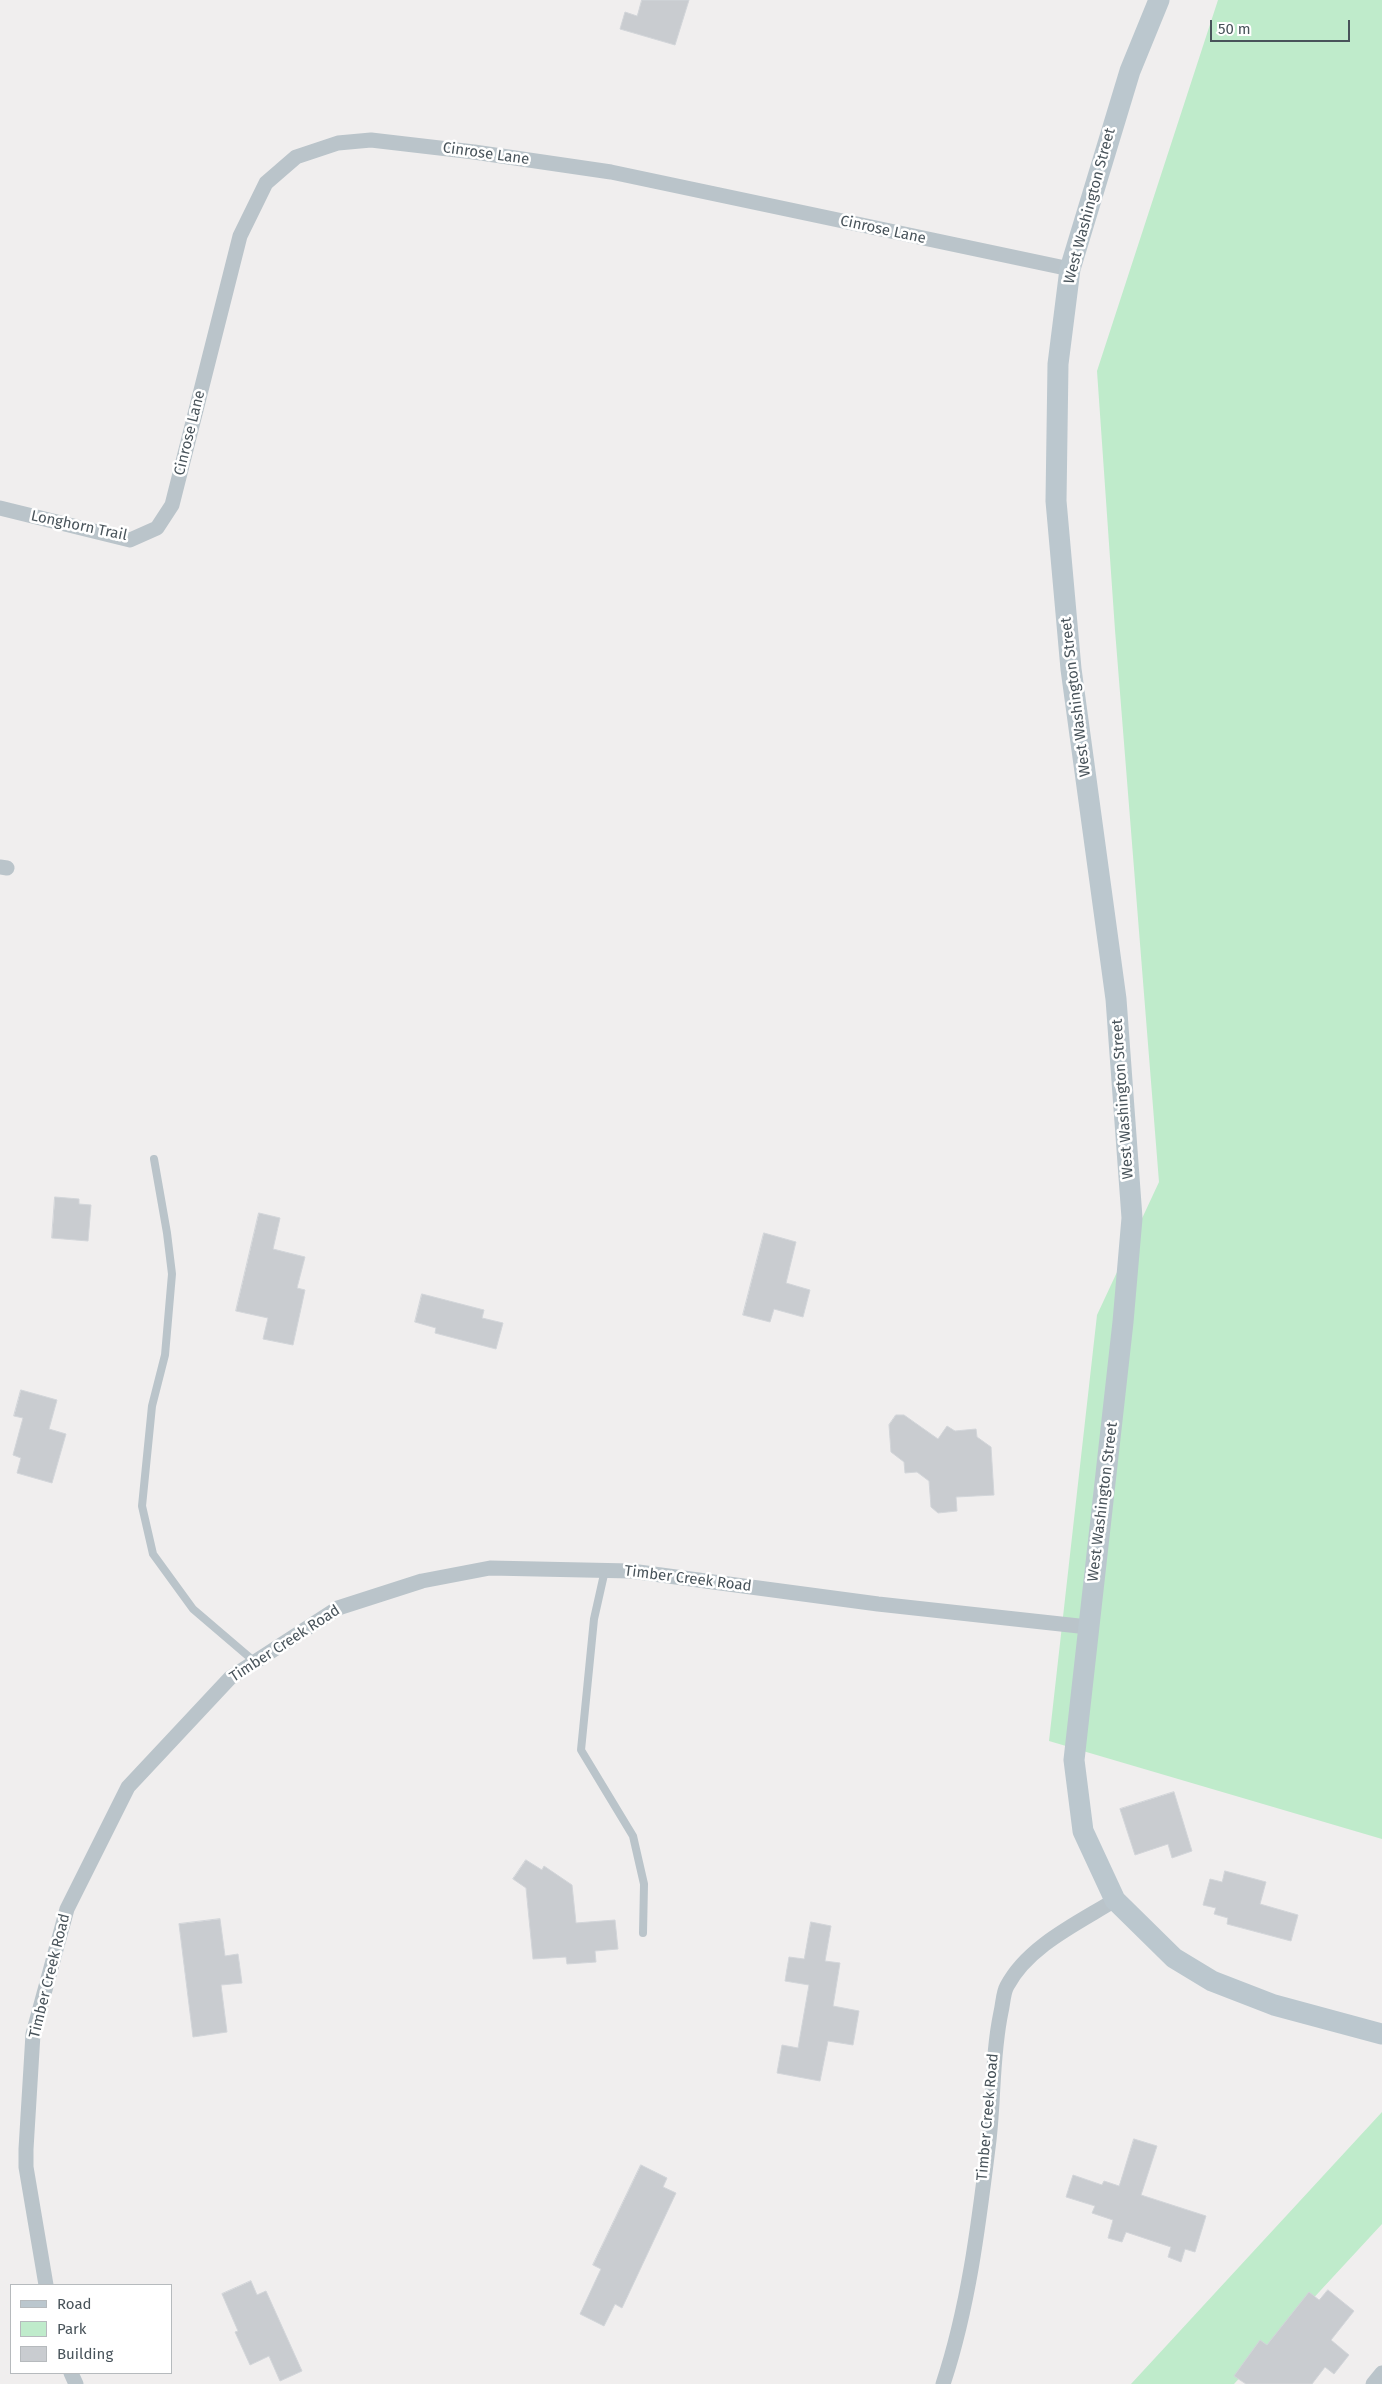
<!DOCTYPE html>
<style>
body{margin:0}
#map{position:relative;width:1382px;height:2384px;overflow:hidden;background:#f0eeee;font-family:"Fira Sans",sans-serif}
canvas{display:block}
.legend{position:absolute;left:10px;top:2284px;width:162px;height:90px;box-sizing:border-box;background:#fff;border:1px solid #b6babd;margin:0;padding:6px 9px;list-style:none;font-size:15px;color:#48535a}
.legend li{display:flex;align-items:center;gap:10px;height:25px}
.legend b{width:25px;border:1px solid #b6babd}
.scale{position:absolute;left:1210px;top:20px;width:140px;height:22px;box-sizing:border-box;border:2px solid #48535a;border-top:0;padding-left:6px;font-size:15px;line-height:18px;white-space:nowrap;color:#48535a;-webkit-text-stroke:4px #fff;paint-order:stroke}
</style>
<div id="map">
<canvas width="1382" height="2384"></canvas>
<ul class="legend">
<li><b style="height:6px;background:#bbc7ce"></b>Road</li>
<li><b style="height:14px;background:#bfebcb"></b>Park</li>
<li><b style="height:14px;background:#c9ccd0"></b>Building</li>
</ul>
<div class="scale">50 m</div>
</div>
<script>
const ctx = document.querySelector('canvas').getContext('2d');
ctx.lineJoin = 'round';
function fill(path, color) { ctx.fillStyle = color; ctx.fill(path, 'evenodd'); }
function stroke(path, color, width, dash) { ctx.strokeStyle = color; ctx.lineWidth = width; ctx.lineCap = dash ? 'butt' : 'round'; ctx.setLineDash(dash || []); ctx.stroke(path); }
function write(font, color, halo, rows, align = 'center') {
  ctx.font = font + ' "Fira Sans",sans-serif'; ctx.lineWidth = 5; ctx.setLineDash([]); ctx.textBaseline = 'middle'; ctx.strokeStyle = halo; ctx.fillStyle = color; for (const [text, x, y, turn = 0] of rows) {
    ctx.save(); ctx.translate(x, y); ctx.rotate((+turn || 0) * Math.PI / 180); ctx.textAlign = isNaN(turn) ? turn : align; if (halo) ctx.strokeText(text, 0, 0); ctx.fillText(text, 0, 0); ctx.restore();
  }
}
fill(new Path2D(`
 M1218,0h164v1839l-333,-98 48,-426 62,-133 -44,-552 -18,-259z
 M1382,2112v112l-148,160h-103z`), '#bfebcb');
const building = new Path2D(`
 M642,0h47l-14,45 -55,-16 5,-17 12,4z
 M55,1197l24,2v5l12,1 -3,36 -36,-3z
 M259,1213l21,5 -7,31 32,8 -8,31 8,2 -12,55 -30,-6 5,-21 -32,-7z
 M764,1233l32,9 -10,41 24,7 -7,27 -29,-8 -4,13 -27,-7z
 M422,1294l62,16 -2,8 21,5 -7,26 -61,-16 1,-5 -21,-6z
 M21,1390l36,10 -8,29 17,5 -14,49 -35,-10 4,-15 -8,-3 10,-37 -9,-2z
 M896,1415h8l34,24 9,-13 8,5 21,-2 1,8 14,10 3,48 -38,2 1,14 -19,2 -7,-6 -2,-26 -12,-9 -12,1 -1,-11 -13,-10 -2,-27z
 M1174,1792l18,59 -20,7 -4,-14 -33,11 -15,-46z
 M526,1860l16,10 2,-4 28,19 4,38 39,-3 3,29 -23,2 1,11 -29,2 -1,-7 -33,2 -7,-71 -13,-9z
 M1225,1871l41,11 -6,22 38,11 -7,26 -64,-17 1,-6 -14,-4 2,-6 -13,-3 7,-26 12,3z
 M220,1919l5,37 13,-2 4,29 -21,2 6,47 -34,5 -14,-113z
 M811,1922l20,4 -6,35 15,2 -7,43 26,5 -6,34 -25,-4 -8,40 -43,-8 5,-28 16,3 11,-63 -24,-4 4,-24 15,2z
 M1134,2139l23,7 -16,49 65,21 -11,36 -10,-3 -4,13 -13,-5 3,-10 -45,-15 -4,10 -14,-4 5,-18 -21,-7 3,-7 -29,-9 7,-22 29,10 2,-4 15,5z
 M641,2165l26,13 -4,9 13,6 -54,115 -7,-4 -11,22 -24,-12 21,-45 -8,-4z
 M251,2281l6,14 9,-4 36,80 -22,10 -11,-25 -19,9 -15,-33 3,-1 -16,-37z
 M1328,2290l26,21 -23,29 18,15 -15,19 -9,-7 -13,17h-66l-12,-8 26,-36 7,5 42,-53 10,8z`);
fill(building, '#c9ccd0');
stroke(building, '#d2d5d9', 1);
stroke(new Path2D(`
 M154,1159l13,74 5,41 -7,81 -13,51 -10,100 11,48 40,55 62,53
 M605,1570l-11,49 -13,131 52,86 11,48 -1,49`), '#bac4ca', 8);
stroke(new Path2D(`
 M0,508l130,32 27,-12 15,-23 68,-269 26,-53 30,-26 42,-14 33,-3 103,12 137,20 459,97
 M0,867l7,1
 M46,2285l-20,-118v-18l7,-115 34,-125 61,-122 102,-109 108,-70 84,-27 68,-13 141,3 247,33 210,23
 M71,2373l5,11
 M943,2384c26,-78 36,-163 46,-244 5,-44 3,-85 12,-128 2,-8 2,-19 6,-26 21,-40 71,-63 108,-86
 M1373,2384l9,-11`), '#bac4ca', 15);
stroke(new Path2D(`
 M1159,0l-29,71 -60,198 -12,95 -2,137 15,168 45,330 16,219 -9,104 -49,438 9,71 32,69 59,58 38,23 62,24 108,29`), '#bbc7ce', 21);
write('15px', '#48535a', '#fff', [
 ["Cinrose Lane",486,154,8],
 ["West Washington Street",1090,206,-75],
 ["Cinrose Lane",883,230,12],
 ["Cinrose Lane",190,433,-76],
 ["Longhorn Trail",79,526,12],
 ["West Washington Street",1076,697,-97],
 ["West Washington Street",1123,1099,-94],
 ["West Washington Street",1103,1502,-83],
 ["Timber Creek Road",688,1579,7],
 ["Timber Creek Road",285,1644,-33],
 ["Timber Creek Road",50,1976,-76],
 ["Timber Creek Road",988,2117,-85]
]);
</script>
